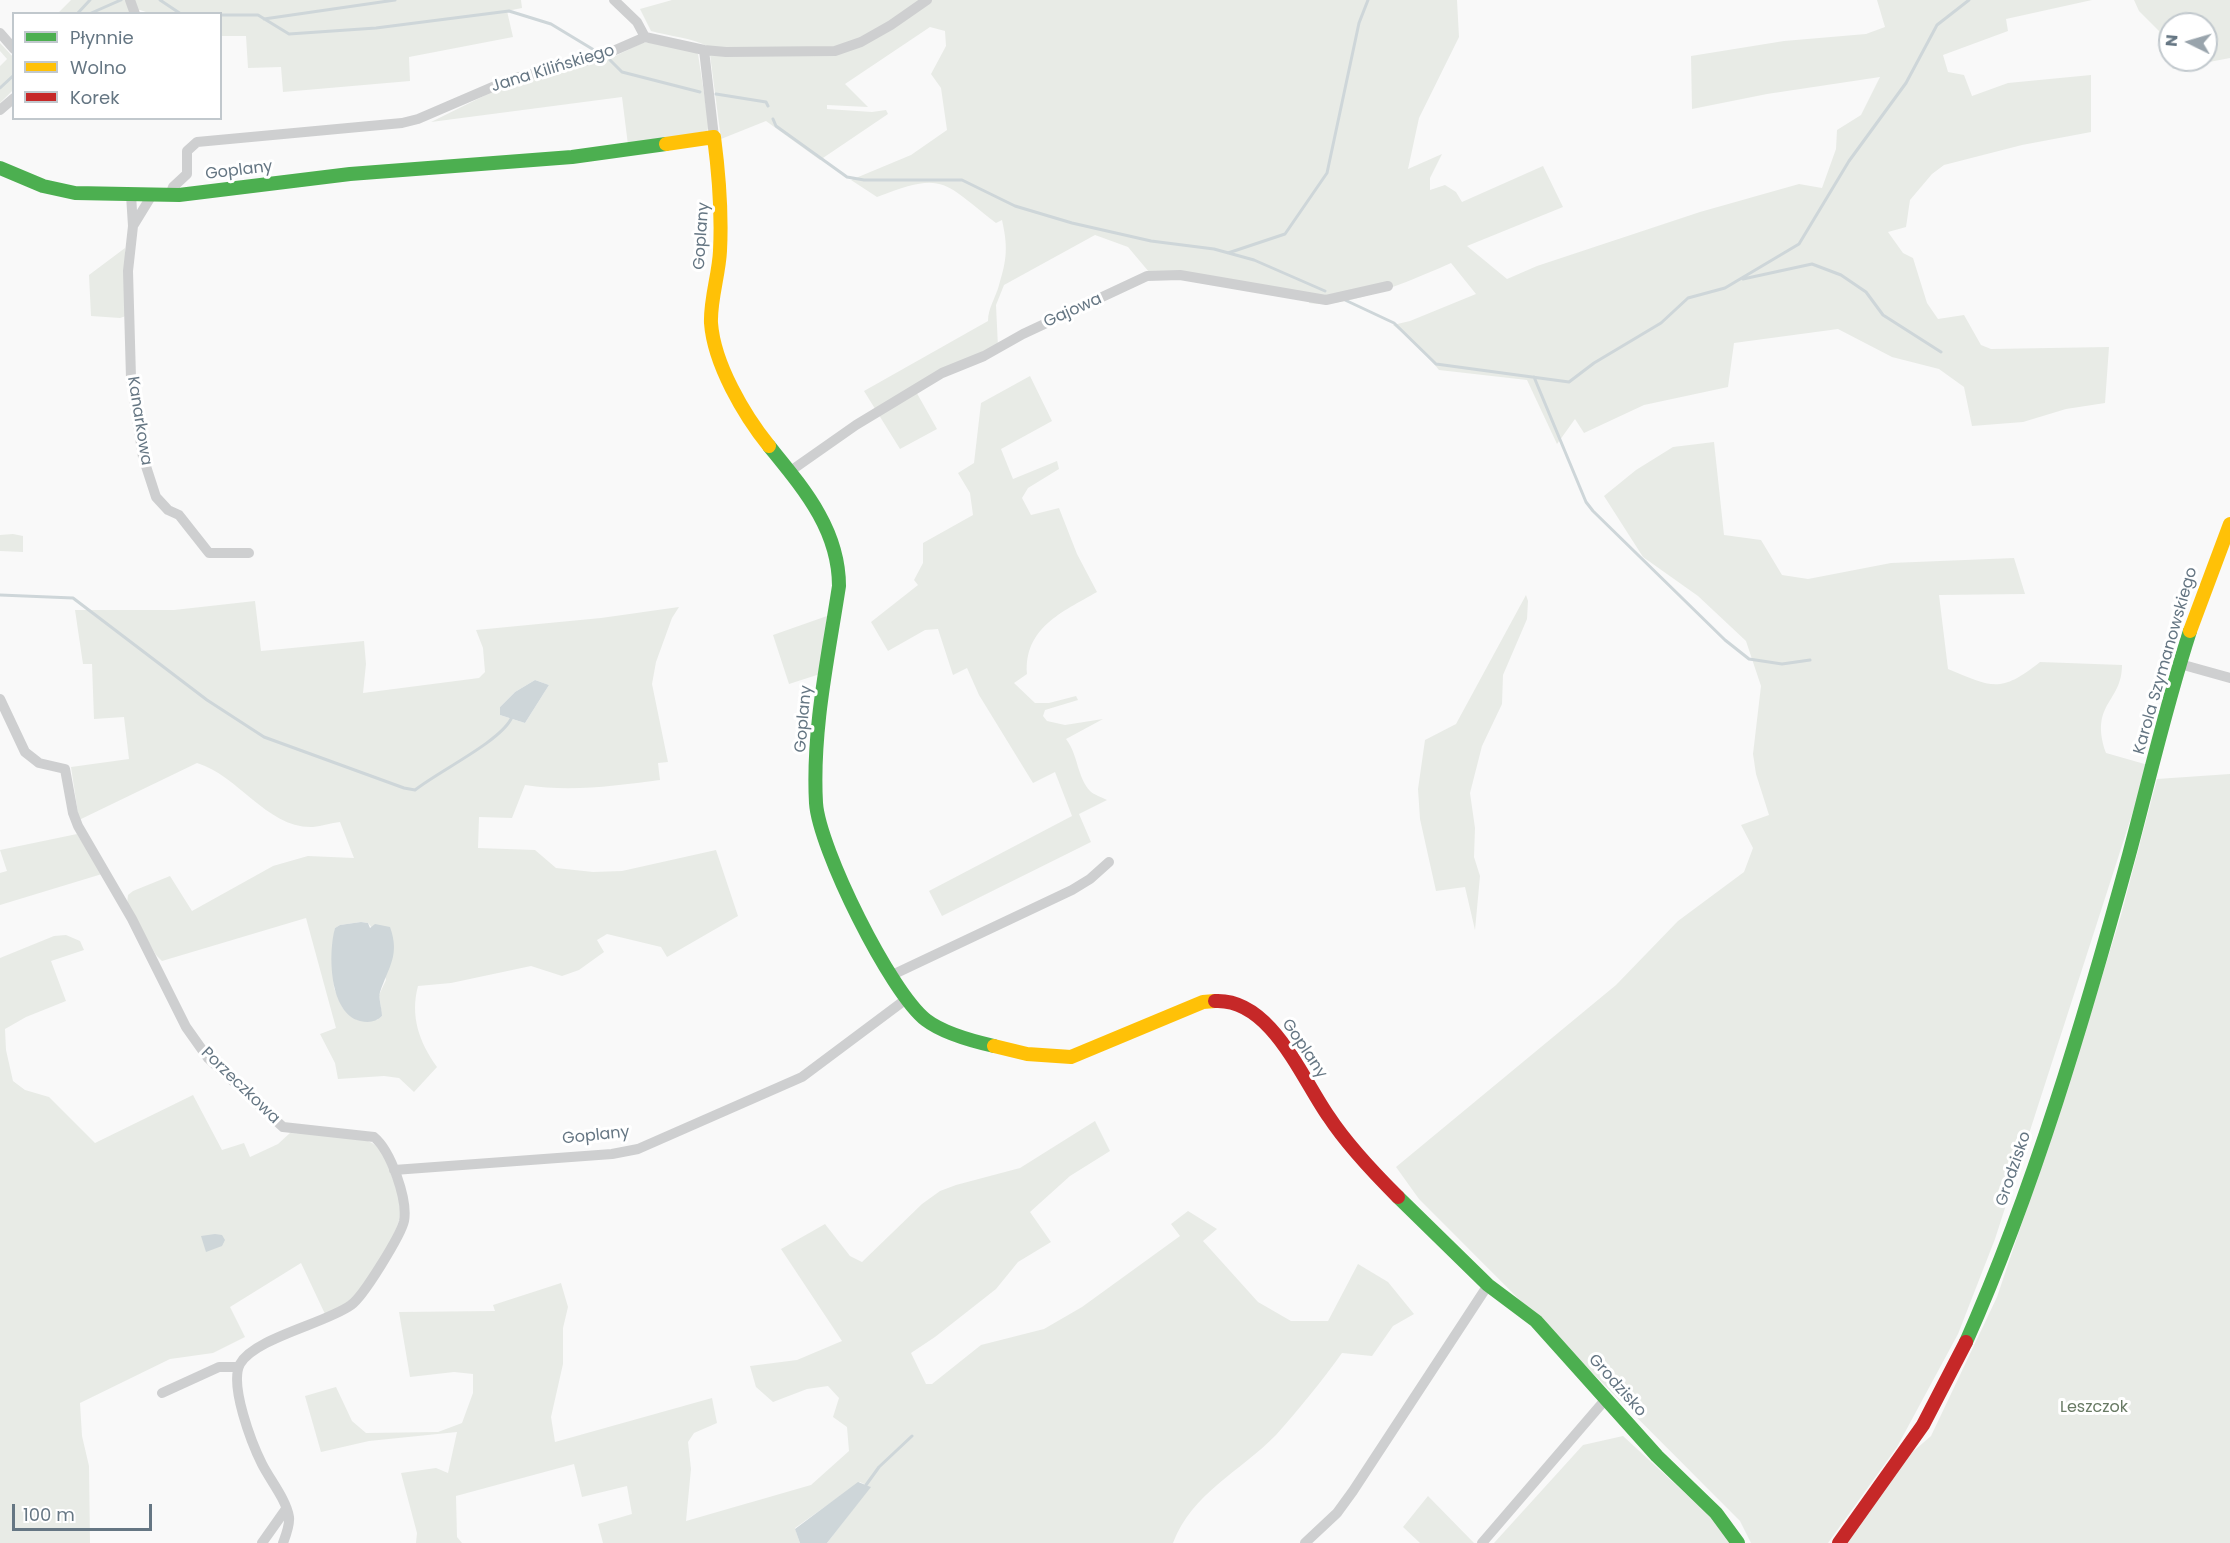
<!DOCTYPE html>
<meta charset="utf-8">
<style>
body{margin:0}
#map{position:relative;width:2230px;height:1543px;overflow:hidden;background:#f9f9f9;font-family:Poppins,sans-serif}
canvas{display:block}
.legend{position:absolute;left:12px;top:12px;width:210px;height:108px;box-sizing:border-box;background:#fff;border:2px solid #c1c8cd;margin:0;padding:8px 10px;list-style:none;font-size:18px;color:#657683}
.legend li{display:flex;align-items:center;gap:12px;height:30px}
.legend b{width:30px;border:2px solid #c1c8cd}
.north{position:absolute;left:2158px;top:12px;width:60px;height:60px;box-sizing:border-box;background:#fff;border:2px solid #c1c8cd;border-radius:50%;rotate:275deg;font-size:16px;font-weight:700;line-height:24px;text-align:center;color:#657683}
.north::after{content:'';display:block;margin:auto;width:21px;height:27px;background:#99a4ac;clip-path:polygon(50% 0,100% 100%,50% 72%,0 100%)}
.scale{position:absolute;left:12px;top:1504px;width:140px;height:27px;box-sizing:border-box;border:3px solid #657683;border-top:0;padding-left:8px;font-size:18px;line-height:21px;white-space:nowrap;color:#657683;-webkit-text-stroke:4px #fff;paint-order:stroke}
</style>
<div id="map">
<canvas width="2230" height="1543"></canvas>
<ul class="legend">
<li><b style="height:8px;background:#4caf50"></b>Płynnie</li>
<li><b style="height:8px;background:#ffc107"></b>Wolno</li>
<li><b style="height:8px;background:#c62828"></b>Korek</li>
</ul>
<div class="north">N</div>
<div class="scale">100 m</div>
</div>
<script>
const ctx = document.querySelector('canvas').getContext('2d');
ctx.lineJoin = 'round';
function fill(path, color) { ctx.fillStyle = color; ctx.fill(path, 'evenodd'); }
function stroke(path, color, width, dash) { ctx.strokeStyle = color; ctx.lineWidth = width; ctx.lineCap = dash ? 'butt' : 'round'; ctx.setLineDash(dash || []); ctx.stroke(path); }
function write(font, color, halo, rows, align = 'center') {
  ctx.font = font + ' Poppins,sans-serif'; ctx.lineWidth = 6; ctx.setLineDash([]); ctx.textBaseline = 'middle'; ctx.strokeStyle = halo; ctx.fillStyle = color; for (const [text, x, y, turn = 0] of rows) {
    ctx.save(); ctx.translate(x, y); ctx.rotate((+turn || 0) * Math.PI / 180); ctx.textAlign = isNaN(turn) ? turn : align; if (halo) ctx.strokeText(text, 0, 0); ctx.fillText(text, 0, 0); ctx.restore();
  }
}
fill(new Path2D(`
 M71,0h450l1,8 -15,3 6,26 -104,20 1,24 -127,11 -2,-25 -33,1 -2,-32h-25l-1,-22 -71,-1 -9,-3 -8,3 -75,1z
 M672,0h785l2,37 -40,81 -11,51 34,-15 -12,24v12l15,-5 11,7 6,10 81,-36 20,41 -96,39 40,33 30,-13 163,-54 99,-28 23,4 14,-39 1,-19 24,-15 19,-38 -113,17 -75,15 -1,-53 93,-15 82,-7 19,-7 -8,-27h215l-86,19 2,12 -65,24 5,17 16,3 8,21 36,-13 83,-8v57l-69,13 -78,20 -12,9 -22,26 -4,27 -18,5 15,21 10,5 14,45 11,16 26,-4 17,30 10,4 118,-2 -4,56 -39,6 -43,13 -51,4 -8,-39 -25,-18 -47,-12 -54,-28 -104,14 -6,44 -84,18 -60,28 -9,-14 -18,25 -30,-64 -88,-10 -20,-24 -26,-21 17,-4 66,-27 -25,-31c-34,15 -106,47 -142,40l1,-8 -161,-23 -21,-25 -33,-12 -91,50 -8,20 2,42 -84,41 23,41 -37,20 -36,-58 124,-70c0,-13 8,-24 11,-36 8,-26 9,-38 3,-65l-6,3c-54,-42 -52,-52 -119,-26l-26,-17 60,-25 36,-25 -6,-42 -10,-14 15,-28 -1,-15 -15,-4 -85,57 23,23 -41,-2v4l45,3 14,-2 2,4 -68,46 -54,-39 -45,18 -12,-92c-15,-9 -41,-11 -58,-16l-11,-22z
 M2134,0h96v58l-57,11 -14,-18v-20l-20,-20zM2170,24h36v36h-36z
 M655,42l36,7 7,5 11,72 -2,5 -79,14 -6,-48 -191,25 81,-40 91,-20 39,-19z
 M0,43l14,15 -1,32 -13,13v-37l7,-7 -7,-8z
 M125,248l1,68 -6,2 -29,-2 -2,-41z
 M1030,376l22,45 -51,28 12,30 44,-18 2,8 -31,19 -6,10 9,17 28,-7 18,46 20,38c-35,20 -73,36 -70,82l-13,9 21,20h14l27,-7 2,4 -33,10 -2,6 4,5 18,4 38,-6 -37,20c12,15 11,38 24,52 4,4 12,6 17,9l-28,14 12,28 -149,74 -13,-25 143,-75 -17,-44 -22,11 -54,-88 -12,-27 -14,7 -15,-46 -13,1 -37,21 -17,-29 47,-37 -4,-5 9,-17v-20l50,-28 -3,-22 -12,-20 16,-10 7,-60z
 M1714,442l10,93 37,5 21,35 26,4 83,-16 123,-5 11,36 -86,1 9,74c44,18 52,25 92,-7l82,3c0,38 -33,38 -16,88l42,12 -153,474 -37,95 -61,113 -69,96h-77l-11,-22 -321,-322 -23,-32 220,-182 62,-64 66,-49 9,-24 -12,-23 28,-10 -13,-41 -3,-20 8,-68 -15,-45 -48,-45 -55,-39 -39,-61 32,-26 37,-23z
 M13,534l10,2v16l-23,-1v-16z
 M1526,595l2,6 -1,18 -24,56 -1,29 -20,42 -12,47 5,35 -1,29 6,19 -5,54 -10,-43 -29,4 -16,-72 -2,-30 7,-49 31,-16z
 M255,601l6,50 103,-10 2,23 -3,29 116,-15 6,-6 -2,-24 -7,-18 125,-12 78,-11 -7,11 -16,44 -4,22 16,78 -10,1 2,17c-45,6 -90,12 -135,5l-13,33 -33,-1 -1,31 57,2 21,18 37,4 29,-1 94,-21 22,66 -71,41 -6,-10 -54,-13 -10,6 7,12 -25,18 -17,6 -31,-10 -80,17 -33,3c-8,30 1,56 19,81l-23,25 -15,-14 -15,-2 -46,3 -3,-16 -15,-29 16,-6 -30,-110 -144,43 -6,-6 -29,-51 1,-9 5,-4 37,-15 22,35 81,-45 35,-10 46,2 -14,-36c-9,1 -18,4 -27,5 -45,2 -75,-52 -116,-64l-118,57 -8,-53 58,-8 -5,-42 -30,2 -2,-55h-9l-8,-54h99zM535,680l14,5 -24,38 -25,-8v-8l15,-15zM361,922l7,1 4,5 14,52 -7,15 3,21 -5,4h-20l-14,-12 -9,-20 -2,-39 3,-21 5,-3z
 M827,616l-7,58 -31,10 -16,-49z
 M2230,774v769h-386l65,-88 22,-19 66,-139 72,-214 52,-168 36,-136z
 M77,834l25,40 -102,31v-32l7,-2 -7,-21z
 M66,935l14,6 4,9 -33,11 15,40 -40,16 -21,12 1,21 7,31 12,9 24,7 46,46 98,-48 29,55 22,-7 6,14 28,-13 12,-11c25,1 60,-2 82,10 10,6 15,20 19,31 5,12 10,27 9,40 0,17 -34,71 -47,84 -8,7 -19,11 -28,16l-24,-51 -71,44 15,30 -32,16 -43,6 -90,44 2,33 7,30 1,77h-90v-585l54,-22z
 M1095,1121l15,30 -40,25 -40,36 21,30 -33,20 -22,27 -61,48 -24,16 15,31h6l49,-39 63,-16 38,-22 98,-71 -9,-12 17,-13 29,18 -14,12 55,61 33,19h37l30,-57 30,18 26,32 -21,12 -21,30 -30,-3c-20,28 -43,56 -66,82 -35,36 -84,58 -103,108h-346l43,-56 -10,-5 -65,46 5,15h-197l-5,-19 34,-10 -5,-28 -45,11 -8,-33 -118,32 1,41 5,6h-46l1,-10 -16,-60 35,-5 12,5 9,-41 -88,9 -48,11 -16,-56 31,-9 16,34 14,12 72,-1 24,-9 11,-30v-19l-19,-2 -44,5 -11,-65 96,-1 -2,-6 68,-22 7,24 -5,21v36l-12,53 4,25 157,-44 5,25 -23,10 -6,9 3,27 -5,52 125,-36 38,-34 -2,-24 -14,-10 6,-19 -11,-12 -21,3 -34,13 -17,-15 -6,-21 47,-6 45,-19 -61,-92 44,-25 25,32 12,6 60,-58 18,-13 16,-6 64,-17z
 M1623,1436l101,93 8,14h-238l89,-98z
 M1428,1496l46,47h-54l-17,-16z`), '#e8ebe6');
fill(new Path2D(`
 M535,680l14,5 -24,38 -25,-8v-8l15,-15z
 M361,922l7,1 2,5 5,-4 15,3c10,28 -1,39 -10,65 -2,6 2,16 2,24 -6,6 -13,7 -22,5 -31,-8 -32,-68 -25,-93l5,-3z
 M215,1234l7,1 3,5 -3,6 -16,6 -5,-16z
 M858,1482l13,5 -44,56h-27l-5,-14z`), '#ced6d9');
stroke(new Path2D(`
 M160,0l21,14
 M77,14l13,-14
 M89,14l32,-14
 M220,15h38l31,19 87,-6 133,-17 42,13 43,26
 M264,19l131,-19
 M610,60l12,12 78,20
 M0,88l14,-13
 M716,94l50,8 2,4
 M773,119l3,7 71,51 17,3h98l53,26 57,17 79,18 63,8 40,11 71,31
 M1228,253l57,-19 42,-61 32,-150 9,-23
 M1743,279l69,-15 29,11 25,17 17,23 58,37
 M1345,300l49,23 42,41 133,18 25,-19 67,-40 27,-25 37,-10 74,-44 50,-83 57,-78 31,-58 32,-25
 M1534,377l52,125 7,9 132,129 24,19 33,5 28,-4
 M0,595l73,3 134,102 57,37 140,51 11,2c24,-19 84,-48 96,-71
 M866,1485l13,-18 33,-31`), '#ced6d9', 3);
stroke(new Path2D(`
 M130,0l5,14
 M614,0l23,22 8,15
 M0,33l14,16
 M704,50l10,87
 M0,110l14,-12
 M131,195l2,31 -5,45 3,107 12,79 13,40 12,13 11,5 30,38h40
 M170,195l3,-8 14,-13v-23l10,-9 205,-19 16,-4 93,-40 86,-21 48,-21 59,13 22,2 109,-1 26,-9 30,-17 36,-25
 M133,226l19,-31
 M789,472l67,-47 86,-52 42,-17 39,-22 124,-58 33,-1 146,25 62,-14
 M2180,664l50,14
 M0,699l25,53 14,11 26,6 8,44 5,13 54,93 54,108 22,31 75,69 91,10c17,14 34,63 30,84 -3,14 -41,76 -53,84 -24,18 -97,33 -111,59 -11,21 12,80 22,100 8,16 24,35 27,53 1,8 -3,18 -6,26
 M890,976l182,-86 18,-11 19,-17
 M394,1170l218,-16 26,-5 164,-72 103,-77
 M162,1393l57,-26h19
 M262,1543l24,-34
 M1305,1543l32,-30 16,-22 135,-206
 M1482,1543l123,-143`), '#cecfd0', 10);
stroke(new Path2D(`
 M0,168l43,18 32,7 104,2 171,-21 222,-17 94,-13
 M769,446c34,42 70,83 70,140 -11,72 -27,144 -23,217 3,45 74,189 110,217 17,13 46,21 68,26
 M1398,1197l90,88 48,36 121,135 59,57 22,30
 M1966,1342c68,-153 119,-326 163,-487 20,-75 37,-150 61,-224`), '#4caf50', 14);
stroke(new Path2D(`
 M666,144l48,-7c5,38 8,75 6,114 -1,23 -10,49 -9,72 3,41 33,92 58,123
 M2190,631l40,-107
 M994,1046l33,8 44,3 132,-55 12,-1`), '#ffc107', 14);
stroke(new Path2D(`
 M1215,1001c56,-3 87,78 114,116 19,29 45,56 69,80
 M1839,1543l84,-118 43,-83`), '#c62828', 14);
write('16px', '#657683', '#fff', [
 ["Jana Kilińskiego",553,69,-17],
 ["Goplany",239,171,-7],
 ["Goplany",702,236,-86],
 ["Gajowa",1073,311,-24],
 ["Kanarkowa",139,421,81],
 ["Karola Szymanowskiego",2166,661,-74],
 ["Goplany",804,719,-85],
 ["Goplany",1304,1049,56],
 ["Porzeczkowa",240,1086,44],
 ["Goplany",596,1136,-6],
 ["Grodzisko",2014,1169,-71],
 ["Grodzisko",1617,1386,48]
]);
write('16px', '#687a64', '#fff', [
 ["Leszczok",2094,1408]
]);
</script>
